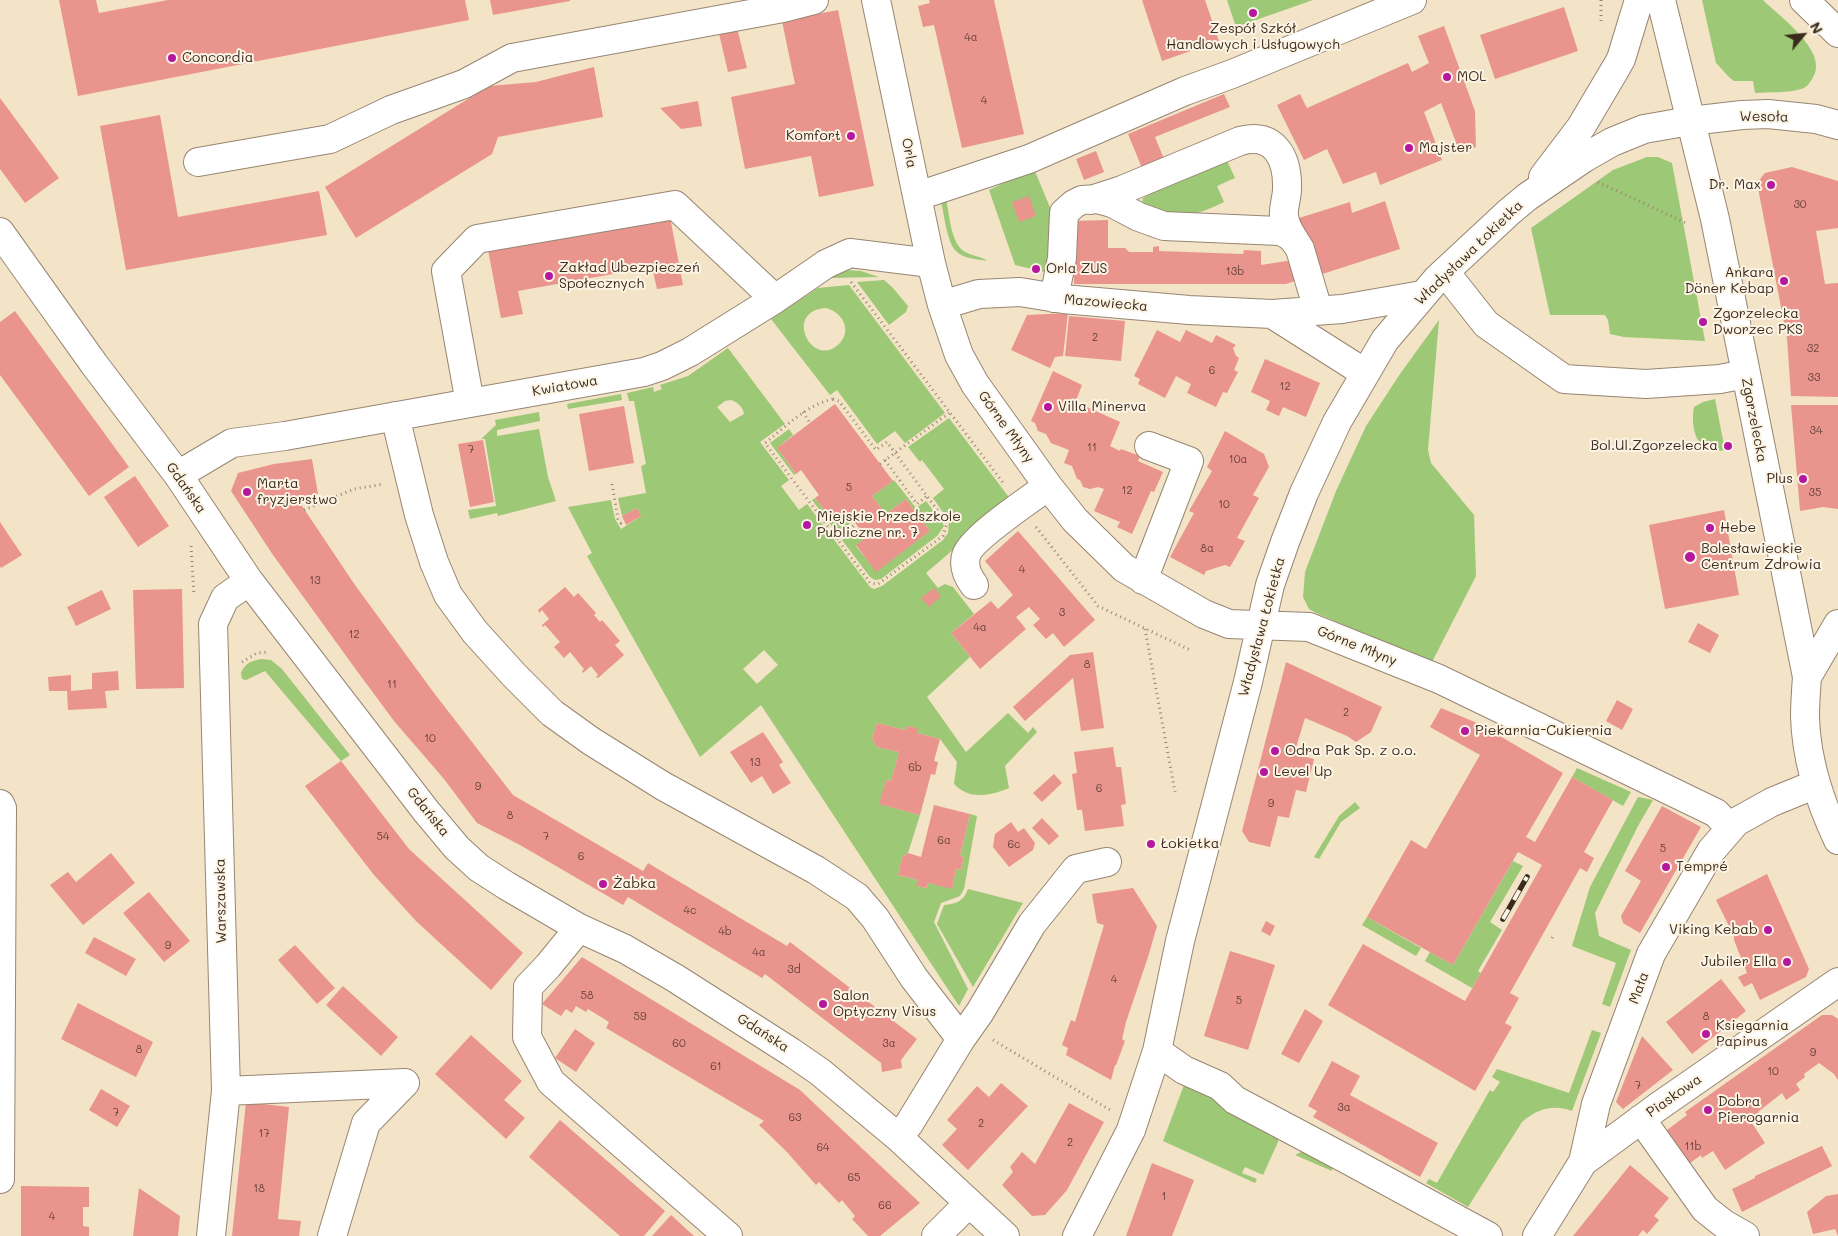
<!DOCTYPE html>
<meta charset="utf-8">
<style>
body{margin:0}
#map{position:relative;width:1838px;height:1236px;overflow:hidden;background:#f3e3c7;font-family:Mali,sans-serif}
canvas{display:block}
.north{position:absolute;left:1778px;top:10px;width:50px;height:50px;-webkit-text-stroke:4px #fcf5e5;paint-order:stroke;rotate:62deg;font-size:14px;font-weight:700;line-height:20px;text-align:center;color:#3b2a1e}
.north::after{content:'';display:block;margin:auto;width:18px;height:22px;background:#3b2a1e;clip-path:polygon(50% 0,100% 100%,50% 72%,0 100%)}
</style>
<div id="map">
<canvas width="1838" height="1236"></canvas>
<div class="north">N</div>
</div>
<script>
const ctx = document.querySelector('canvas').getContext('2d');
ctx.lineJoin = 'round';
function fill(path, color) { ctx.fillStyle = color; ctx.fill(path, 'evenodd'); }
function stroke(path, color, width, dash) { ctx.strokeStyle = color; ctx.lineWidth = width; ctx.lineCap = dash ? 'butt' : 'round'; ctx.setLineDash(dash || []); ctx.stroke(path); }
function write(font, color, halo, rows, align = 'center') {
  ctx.font = font + ' Mali,sans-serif'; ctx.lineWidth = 4; ctx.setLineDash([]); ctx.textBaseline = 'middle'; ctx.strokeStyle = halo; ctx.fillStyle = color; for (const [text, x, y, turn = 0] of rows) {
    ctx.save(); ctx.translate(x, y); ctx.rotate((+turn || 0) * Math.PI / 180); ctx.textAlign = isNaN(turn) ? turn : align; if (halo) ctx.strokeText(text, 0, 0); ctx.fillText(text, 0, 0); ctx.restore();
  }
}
fill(new Path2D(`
 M1227,0h86l-77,27z
 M1702,0h61c17,17 68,53 49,79 -2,4 -6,9 -11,10 -12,4 -33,3 -46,4l-2,-12h-19l-5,-4 -13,-14z
 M1224,154l11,24 -18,8 7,16c-37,18 -44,15 -82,3l1,-7z
 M1647,157h11l14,6 33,178 -81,-4 -14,-3 -2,-14 -3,-5h-55l-19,-87 82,-58z
 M1034,169l20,48 -5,56 -34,-8 -26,-75z
 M946,200c4,15 4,43 19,52 7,4 16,4 22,9 -10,-2 -23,-2 -31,-10 -9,-8 -12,-38 -15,-50z
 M846,270l15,1 18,6 -49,1 6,-7z
 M884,280l9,8 15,18 -2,6 -17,13 -32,-43z
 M849,285l96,128 -40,30 -10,-12 -18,13 -40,-54 -7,5 -59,-76 47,-31zM826,308c16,4 27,22 13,36 -26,26 -57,-33 -13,-36z
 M1439,320l-11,130 3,13 43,52 2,61 -44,86 -116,-49 -7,-4 -6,-12 2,-25 31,-81 30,-65 34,-52z
 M728,348l57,76 -25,18 29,38 -8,6 18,24 8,-6 63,83 4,2 8,-3 61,-46 5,-7 1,-12 -16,-23 11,-9 -22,-29 -2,2 -12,-15 41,-29 62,82 -85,73 12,15 7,-4 8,3 21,27 -23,19 19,24 -43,40 39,55 42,-39 20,20 5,-6 4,5 -32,34 4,22c-19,8 -40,12 -55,-4l3,-22 -17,-23 -23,-6v-5l-10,-2 -2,4 -28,-7 -5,16 5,8 22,5 -8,29 -5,-1 -6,24 40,11 -12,38 -6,4 -4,18 20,5 -1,6 10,2 1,-5 24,5 4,-19 5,1 3,-13 -4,-1 10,-42 7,2 -13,73 -4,7 -19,7 -7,19 34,67 -9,17 -198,-301 -61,52 -113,-201 5,-3 -24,-46 43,-7 4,19 6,10 20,-13 -4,-8 -15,8 -4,-18 28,-5 -5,-27 5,-2 -12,-63h-5l-2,-8 26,-6 1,5 8,-3 -2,-4 28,-9zM730,400c7,1 13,7 14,14l-14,8 -13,-15 8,-6zM764,650l14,15 -21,19 -14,-15z
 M621,394l1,6 -54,9 -1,-5z
 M1715,399l10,51c-28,6 -35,-21 -31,-43l9,-5z
 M539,412l1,9 -43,9v6l42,-7 9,48 8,24 -58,15 -1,-3 -27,6 -2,-9 28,-4 -11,-67h-4l15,-14 -1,-5z
 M789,429l4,6 -16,13 19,26 -2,1 -24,-32z
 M894,480l22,28 10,-7 16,21 2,4 -7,10 -56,43 -6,1 -5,-3 -28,-37 17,-12 7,10 -10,8 20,25 54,-40 -24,-32 -20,15 -14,-18z
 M815,498l20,26 14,-10 4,7 -16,12 -25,-33z
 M261,659l10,1 11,9 68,86 -9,6 -76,-90 -19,9 -4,-1 -1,-6c4,-10 10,-12 20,-14z
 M1577,768l54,24 -8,14 -51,-29z
 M1638,797l15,3 -15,26 -43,87 4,23 32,14 -21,57 -8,-3 14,-41 -44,-17 18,-59z
 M1355,802l5,6 -19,14 -22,37 -5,-2 25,-41z
 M1513,861l10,5 -33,56 12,8 -24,41 3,2 -9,15 -47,-27 5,-9 23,13z
 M968,889l55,14 -50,84 -36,-63 7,-19c12,-1 20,-4 24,-16z
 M1367,917l54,31 -5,8 -54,-31z
 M1592,1030l9,3 -29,78c-19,-7 -35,-2 -50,11l-54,85 -42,-24 3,-4 8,4 53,-93 3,2 7,-10 -8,-5 5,-8 72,24z
 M1184,1085l30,14 4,4 60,33v6l-15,33 -18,-8 -3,6 15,6 -2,4 -92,-42z
 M1307,1149l25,16v6l-37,-16z`), '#9dc875');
fill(new Path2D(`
 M59,0h37l3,13 69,-13h297l4,20 -391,76z
 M490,0h80v1l-77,14z
 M929,0h65l30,134 -62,14 -28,-123 -11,2 -5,-21 12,-3z
 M1142,0h63l14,41 -57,20z
 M1564,7l14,44 -83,28 -15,-44z
 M838,10l36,176 -55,11 -8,-41 -66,13 -14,-72 64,-13 -13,-63z
 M735,20l12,48 -19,4 -11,-47z
 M1444,26l31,85 1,36 -16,6 -19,-50 -17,9 18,48 -62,25 -4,-13 -33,12 -16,-35 -23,11 -27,-55 23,-11 7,14 101,-45 4,9 17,-9 -11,-27z
 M594,67l9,50 -105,20 -6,17 -136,84 -31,-51 164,-101 47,-4z
 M1224,94l6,13 -75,30 9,22 -22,9 -14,-34z
 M0,98l59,80 -34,25 -25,-34z
 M698,101l4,25 -21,3 -21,-21z
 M160,115l18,102 141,-26 8,44 -201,35 -26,-144z
 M1096,151l8,21 -20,8 -8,-21z
 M1792,167l46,14v47l-22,3 9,53 13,-1v114l-47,-1 -4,-58 -30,-155 8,-10z
 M1029,196l7,20 -17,6 -7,-20z
 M1385,201l15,48 -87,28 -17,-58 54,-17 2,11z
 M670,217l13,68 -26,4 -5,-22 -134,24 5,23 -22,4 -13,-68z
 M1108,220v28h17l4,4h24v-5l6,-1v5l84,3 1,-4 17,1v14l38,-6 5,19 -18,6h-212l-2,-63z
 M15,311l114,156 -40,29 -89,-121v-53z
 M1068,313l-5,43 -8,1 -5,11 -39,-18 16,-35z
 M1069,316l56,5 -4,40 -56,-5z
 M1157,330l23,12 6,-12 26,13 4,-8 20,10 -3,3 3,8 3,2 -5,12 4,2 -11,21 -4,-1 -7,15 -29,-14 4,-9 -15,-8 -11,22 -27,-14 2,-5 -6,-3z
 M1265,359l55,24 -14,34 -23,-10 -4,9 -13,-6 4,-9 -19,-9z
 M1053,371l29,14 -8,21 12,4 1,-3 33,15 -10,24 10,5 1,-2 19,7 -2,5 25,11 -9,20 -3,-1 -19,43 -15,-7 3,-5 -26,-11 10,-22 -6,-2 -8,2 -7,-2 -3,-7 -3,-1 -5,-13 -8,-3 5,-13 -18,-7 -5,-9 -8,-3 -3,-8 -4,-2z
 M835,404l58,77 -21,15 14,18 20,-15 24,32 -54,41 -20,-27 10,-7 -17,-24 -14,10 -20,-26 4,-3 -18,-25 -5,4 -19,-26z
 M1791,405h47v104l-15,-2 -23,4z
 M624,406l10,57 -45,8 -10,-57z
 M1225,431l39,23 5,13 -16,28 6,3 -22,40 8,3 -15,26 -5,-2 -19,6 -2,4 -34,-18 24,-44 -5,-2 23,-40 -5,-4z
 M483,440l11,62 -24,5 -12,-63z
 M312,459l6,35 -22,3 59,88 79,108 79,102 130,76 5,-8 139,83 3,-4 127,97 -16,21 1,8 -20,4 -1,-9 -116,-89 -3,4 -134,-81 -5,8 -103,-60 -43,-22 -33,-44 -50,-58 -37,-50 -84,-116 -42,-64 7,-18 36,-9z
 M135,476l34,50 -31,21 -34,-50z
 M637,508l4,8 -15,9 -4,-9z
 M1724,510l15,85 -74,14 -16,-84z
 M0,522l22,33 -21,13 -1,-2z
 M1018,531l77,89 -31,27 -11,-14 -7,6 -13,-14 7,-6 -11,-12 -13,10 10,12 -46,40 -29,-36 40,-32 7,8 15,-14 -28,-34z
 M565,587l9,10 4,-4 18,20 -2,2 6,7 2,-2 18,21 -5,4 9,10 -26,23 -2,-1 2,-2 -7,-9 -8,7 -1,-2 2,-2 -14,-17 -6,6 -10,-11 6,-5 -15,-17 -2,2 -1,-2 7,-6 -7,-9 -3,3 -1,-3z
 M934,588l7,8 -12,11 -8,-9z
 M182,589l2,99 -48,1 -3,-99z
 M102,590l9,19 -35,17 -9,-19z
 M1698,623l21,12 -9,18 -22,-11z
 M1093,652l11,76 -23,3 -8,-53 -48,43 -12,-14 57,-52z
 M1286,662l96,45 -11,25 -15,10 -9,-6 -42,-18 -11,36 20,5 -8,33 -10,-2 -7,28 -11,-2 -8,31 -21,-5 -7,-11z
 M118,671l1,19 -14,1 2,17 -39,2 -1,-19h-18l-1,-14 23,-2v16l21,-2v-16z
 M1617,700l16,9 -11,21 -16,-9z
 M1441,708l53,22 -1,2 70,41 -37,64 9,5 37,-65 41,23 -29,52 10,6 -7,14 -7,-4 -70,125 9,5 -14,25 7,4 -37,64 -147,-86 35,-61 102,57 77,-136 -24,-13 -65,113 -86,-48 44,-77 15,9 54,-94 -50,-28z
 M877,723l28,7 2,-4 11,2 -1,5 23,6 -6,22 4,1 -3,13 -4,-1 -11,41 -41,-11 7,-24 5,1 8,-29 -22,-5 -5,-8z
 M763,732l20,30 -4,3 12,18 -18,11 -11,-18 -11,7 -21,-31z
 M1113,747l3,20h5l5,37 -5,1 3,21 -39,5 -3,-21h-5l-5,-36 5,-1 -3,-21z
 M341,761l68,88 114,104 -32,37 -75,-69 -42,-46 -69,-89z
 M1054,774l8,9 -20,19 -9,-9z
 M934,805l36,9 -10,42 4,1 -3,13 -5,-1 -4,20 -24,-6 -1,5 -11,-2 2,-6 -20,-5 4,-18 6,-4 13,4z
 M1662,806l39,21 -61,106 -17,-10 -2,-7 20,-35 -16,-10z
 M1042,818l17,18 -10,9 -17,-17z
 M1011,822l7,10 6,-4 11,15 -2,7 -24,17 -16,-20 2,-13z
 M111,853l24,30 -52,42 -33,-40 18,-13 8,10z
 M1767,874l42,95 -3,8 -46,23 -8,-17 -8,4 -6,-10 9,-4 -13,-33v-4l-18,-36z
 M1133,888l24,38 -9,31 -22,65 -4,17 3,2 -9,24h-1l-4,15 -45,-25 2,-7 -6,-3 9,-25 4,2 29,-97 -7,-2 -5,-29z
 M149,892l41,49 -26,21 -41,-49z
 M1266,921l9,5 -5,10 -9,-5z
 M94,937l42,22 -10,17 -41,-23z
 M295,945l40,43 -18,16 -39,-44z
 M1230,951l45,14 -27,85 -44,-14z
 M582,957l218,133 120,113 -40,33h-12l-16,-17 3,-3 -13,-16 -3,3 -20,-21 -3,3 -30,-34 -27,-26 5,-4 -158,-93 3,-6 -21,-13 -2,3 -10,-6 -4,7 -6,-4 -5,7 -19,-12z
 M1721,979l25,32 -54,43 -26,-32z
 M343,986l55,51 -17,19 -55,-51z
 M78,1003l75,39 -17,35 -75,-38z
 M1305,1009l18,12 -24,42 -18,-9z
 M1822,1015h10l6,4v61l-4,-6 -15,-11 -15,11 1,3 -9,7 4,6 -14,10 -4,-7 -24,19 3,5 -9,6 13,20 -40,27 -12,-19 -11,7 -1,-3 -15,11 -23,-33 24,-18 -2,-3z
 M575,1029l20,14 -19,29 -21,-14z
 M471,1035l51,46 -18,19 21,18 -19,21 -71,-65z
 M1642,1036l31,34 -50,39 -7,-7z
 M1332,1061l28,15 -10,19 88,48 -18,34 -107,-60 4,-6 -9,-5z
 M1001,1083l27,23 -60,64 -26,-25 15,-16 -10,-9 30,-34 12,11z
 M101,1089l29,17 -13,21 -28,-17z
 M246,1102l43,5 -11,112 23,2 -2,15h-67z
 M1069,1103l35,19 -37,68 -22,25 -13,1 -30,-31 11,-13 -3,-5 12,-15 13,12z
 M560,1120l105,91 -21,25h-24l-91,-79z
 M1822,1146l10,20 -90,46 -10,-23 23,-11v-2z
 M1152,1163l42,17 -22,56h-46z
 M1630,1165l39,33 -15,18 5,4 -12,14 -4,-4 -5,6h-65z
 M21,1186l68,1v20h-6v19l6,1v9h-68z
 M139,1188l41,28 -2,20h-45z
 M1838,1194v42l-3,-7 -22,5 -6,-22 19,-16z
 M671,1215l23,21h-42z`), '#ea948e');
const minor = new Path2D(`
 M876,0l55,263 11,42 17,50 16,29 73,102 27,34 49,48 80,46 25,10 80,3 130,52 277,134 14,15
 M1661,0l54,219 92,458c-1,13 -2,26 -2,39 1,43 15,86 33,124
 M1804,0l34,33
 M198,162l132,-23 61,-29 73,-26 48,-26 271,-50 31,-8
 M1543,177l38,-50 35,-59 5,-9 18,-59
 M918,196l111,-37 156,-68 47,-17 180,-74
 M1091,200l31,-10 118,-49c35,-10 48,18 47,48 0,9 -4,18 -3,27 1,10 6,17 11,25
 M0,232l94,132 84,111 71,106 177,230 31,37 22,20 28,18 72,42 46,21 50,29 116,74 29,20 78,65 107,99
 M1445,272l41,52 78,55 82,5 74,-5 25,-5
 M1054,298l8,-40 2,-45 10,-9 8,-4 15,-1 15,4 27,14 25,9 115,5c11,3 15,8 21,18l18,61
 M942,305l37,-11 41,-2 43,7 126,11 83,4 70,-5 80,-14
 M1272,314l93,59
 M470,403l-24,-132 31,-32 198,-34 100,94
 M395,416l24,99 15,47 14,33 27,37 39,43 38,38 39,28 72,45 153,84 41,27 18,21 39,60 47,61
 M178,475l54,-32 53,-7 359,-64 18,-6 28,-14 85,-53 51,-35 24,-11 81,10
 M1143,580l46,-119 -40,-15
 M974,585c-6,-8 -11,-18 -8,-29 4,-17 66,-58 82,-70
 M1807,677l31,-53
 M0,804l2,4 -2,371
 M579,928l-31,38 -20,21 -1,50 24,45 177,154
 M1157,1051l27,19 36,16 15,14 113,60 140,76
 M226,1091l179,-8
 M1641,1119l64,90 19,15 21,12
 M898,1137l11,-13 52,-85 19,-27 52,-88 44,-55 31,-7
 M1583,1162l13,-58 55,-150 60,-103 25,-29 36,-20 44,-18
 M211,1236l15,-145 -13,-467 12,-26 24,-17
 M332,1236l34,-113 39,-40
 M936,1236l33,-33
 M1077,1236l54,-106 26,-79 23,-110 68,-259 22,-97 15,-43 19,-49 33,-71 48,-82 52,-61 72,-67 18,-15 57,-39 28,-16 32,-13 46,-8 52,-6 26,-1 48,5 22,6
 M1537,1236l46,-74 76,-56 179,-124`);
stroke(minor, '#978672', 30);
stroke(new Path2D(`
 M1601,0v24
 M1598,182l90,42
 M851,282l153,202
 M833,399l6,2 37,49 11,-8 60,81 -4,13 -65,48 -8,-1 -2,-3 -103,-137c22,-17 41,-38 68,-44z
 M803,412l7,11
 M885,460l32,44 10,-8
 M880,464l69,-51
 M612,484l6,35 3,4 3,-2
 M304,510l50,-21 30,-5
 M1036,527l62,79 92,44
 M837,539l19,-15
 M191,546l3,49
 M1145,629l30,163
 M242,662l15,-9 12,-1
 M1552,938l2,-4
 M993,1040l117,70`), '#978672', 3, [1, 4]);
stroke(minor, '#fff', 28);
const rail = new Path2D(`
 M1503,919l24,-42`);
stroke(rail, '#3b2a1e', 5.5);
stroke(rail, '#fcf5e5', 4, [11]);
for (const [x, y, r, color] of [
 [1253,13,5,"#b5179e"],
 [172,58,5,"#b5179e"],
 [1447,77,5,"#b5179e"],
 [851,136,5,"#b5179e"],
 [1409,148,5,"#b5179e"],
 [1771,185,5,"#b5179e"],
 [1036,269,5,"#b5179e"],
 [549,276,5,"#b5179e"],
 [1784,281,5,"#b5179e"],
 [1703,322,5,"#b5179e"],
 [1048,407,5,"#b5179e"],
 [1728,446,5,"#b5179e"],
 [1803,479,5,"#b5179e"],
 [247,492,5,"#b5179e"],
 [807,525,5,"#b5179e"],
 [1710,528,5,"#b5179e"],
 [1690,557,6,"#b5179e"],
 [1465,731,5,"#b5179e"],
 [1275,751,5,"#b5179e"],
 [1264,772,5,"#b5179e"],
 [1151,844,5,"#b5179e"],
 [1666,867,5,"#b5179e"],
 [603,884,5,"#b5179e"],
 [1768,930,5,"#b5179e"],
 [1787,962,5,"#b5179e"],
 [823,1004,5,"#b5179e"],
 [1706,1034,5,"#b5179e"],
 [1708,1110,5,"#b5179e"]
]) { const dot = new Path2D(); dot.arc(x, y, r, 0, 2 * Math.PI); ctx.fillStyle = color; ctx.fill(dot); stroke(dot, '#fcf5e5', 2); }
write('11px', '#67443a', null, [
 ["4a",971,38],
 ["4",984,101],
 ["30",1800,205],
 ["13b",1235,272],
 ["2",1095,338],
 ["32",1813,349],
 ["6",1212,371],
 ["33",1814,378],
 ["12",1285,387],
 ["34",1816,431],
 ["11",1092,448],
 ["7",471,450],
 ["10a",1238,460],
 ["5",849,488],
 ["12",1127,491],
 ["35",1815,493],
 ["10",1224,505],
 ["8a",1207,549],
 ["4",1022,570],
 ["13",315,581],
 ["3",1062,613],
 ["4a",980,628],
 ["12",354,635],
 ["8",1087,665],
 ["11",392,685],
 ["2",1346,713],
 ["10",430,739],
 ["13",755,763],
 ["6b",915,768],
 ["9",478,787],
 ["6",1099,789],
 ["9",1271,804],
 ["8",510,816],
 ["54",383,837],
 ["7",546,837],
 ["6a",944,841],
 ["6c",1014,845],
 ["5",1663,849],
 ["6",581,857],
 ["4c",690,911],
 ["4b",725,932],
 ["9",168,946],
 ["4a",759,953],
 ["3d",794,970],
 ["4",1114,980],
 ["58",587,996],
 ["5",1239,1001],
 ["59",640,1017],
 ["8",1706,1017],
 ["60",679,1044],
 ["3a",889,1044],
 ["8",139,1050],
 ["9",1813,1053],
 ["61",716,1067],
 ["10",1773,1072],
 ["7",1638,1086],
 ["3a",1344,1108],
 ["7",116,1113],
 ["63",795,1118],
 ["2",981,1124],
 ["17",264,1134],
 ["2",1070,1143],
 ["11b",1693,1147],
 ["64",823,1148],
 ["65",854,1178],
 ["18",259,1189],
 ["1",1164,1197],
 ["66",885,1206],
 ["4",52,1217]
]);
write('14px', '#3b2a1e', '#fcf5e5', [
 ["Zespół Szkół",1253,29,"center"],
 ["Handlowych i Usługowych",1253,45,"center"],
 ["Concordia",182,58],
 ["MOL",1457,77],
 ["Komfort",841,136,"right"],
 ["Majster",1419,148],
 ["Dr. Max",1761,185,"right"],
 ["Zakład Ubezpieczeń",559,268],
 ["Społecznych",559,284],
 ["Orla ZUS",1046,269],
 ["Ankara",1774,273,"right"],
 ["Döner Kebap",1774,289,"right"],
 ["Zgorzelecka",1713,314],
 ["Dworzec PKS",1713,330],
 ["Villa Minerva",1058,407],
 ["Bol.Ul.Zgorzelecka",1718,446,"right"],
 ["Plus",1793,479,"right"],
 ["Marta",257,484],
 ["fryzjerstwo",257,500],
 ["Miejskie Przedszkole",817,517],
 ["Publiczne nr. 7",817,533],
 ["Hebe",1720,528],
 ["Bolesławieckie",1701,549],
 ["Centrum Zdrowia",1701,565],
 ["Piekarnia-Cukiernia",1475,731],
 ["Odra Pak Sp. z o.o.",1285,751],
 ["Level Up",1274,772],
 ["Łokietka",1161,844],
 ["Tempré",1676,867],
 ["Żabka",613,884],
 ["Viking Kebab",1758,930,"right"],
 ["Jubiler Ella",1777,962,"right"],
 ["Salon",833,996],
 ["Optyczny Visus",833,1012],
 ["Ksiegarnia",1716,1026],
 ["Papirus",1716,1042],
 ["Dobra",1718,1102],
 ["Pierogarnia",1718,1118]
], 'left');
write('14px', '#3b2a1e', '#fcf5e5', [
 ["Wesoła",1764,117,1],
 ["Orla",909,153,79],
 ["Władysława Łokietka",1469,253,-44],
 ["Mazowiecka",1106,303,5],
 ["Kwiatowa",565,386,-10],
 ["Zgorzelecka",1754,420,79],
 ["Górne Młyny",1006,427,54],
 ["Gdańska",186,488,55],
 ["Władysława Łokietka",1262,627,-75],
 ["Górne Młyny",1357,646,22],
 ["Gdańska",428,812,51],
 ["Warszawska",221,901,-91],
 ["Mała",1639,988,-70],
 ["Gdańska",763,1033,33],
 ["Piaskowa",1674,1096,-35]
]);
</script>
